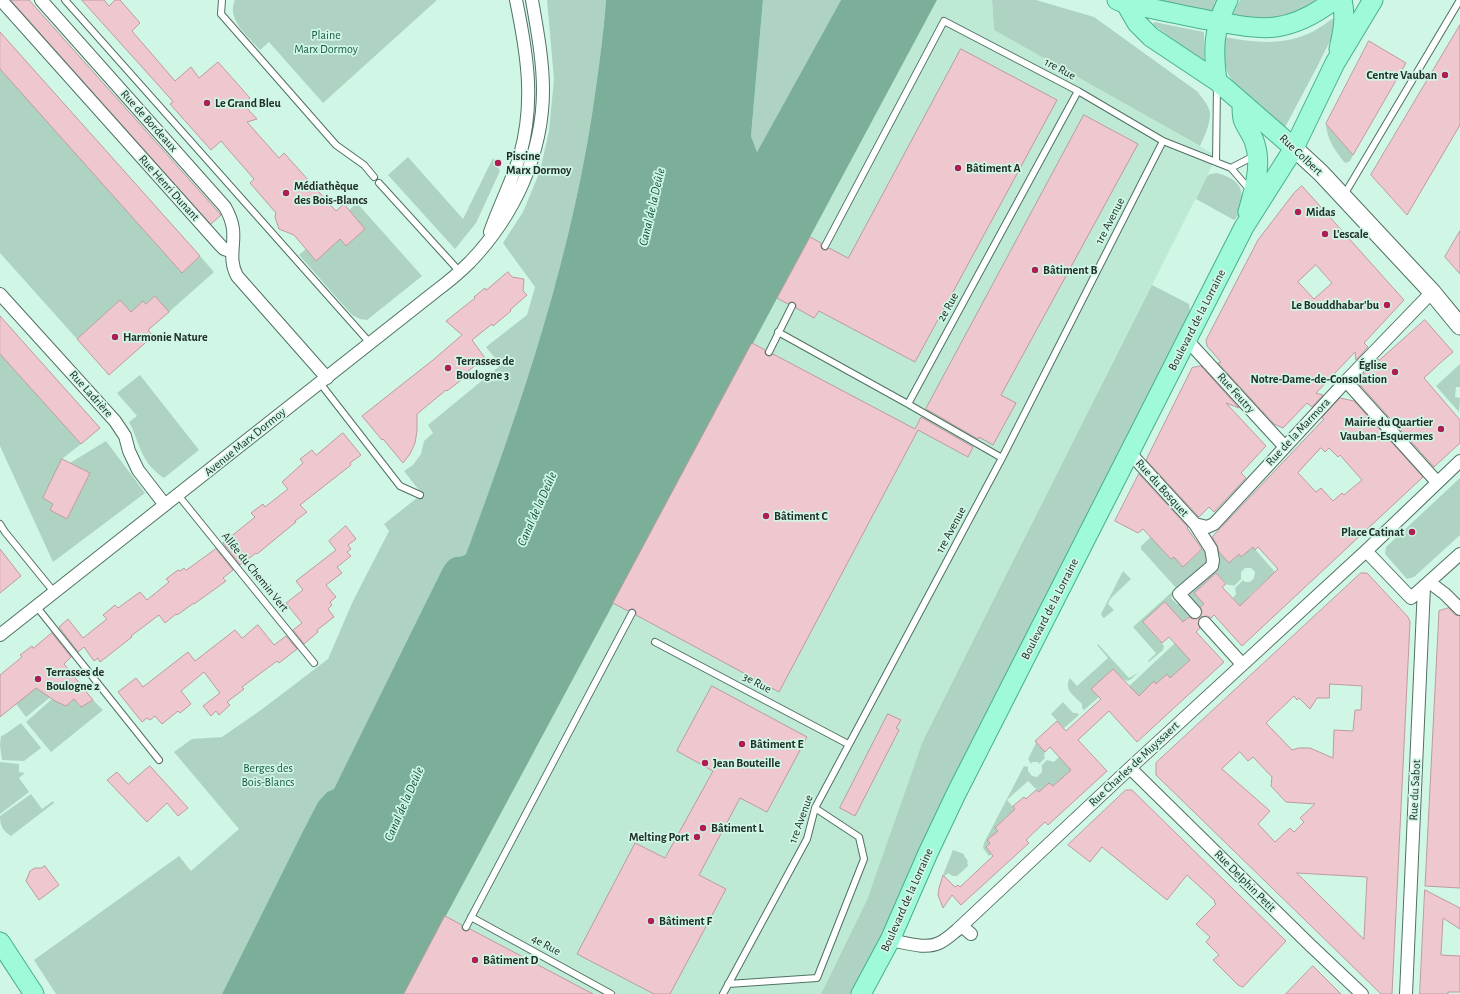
<!DOCTYPE html>
<meta charset="utf-8">
<style>
body{margin:0}
canvas{display:block;background:#d0f6e5}
</style>
<canvas width="1460" height="994"></canvas>
<script>
const ctx = document.querySelector('canvas').getContext('2d');
ctx.lineJoin = 'round';
function fill(path, color) { ctx.fillStyle = color; ctx.fill(path, 'evenodd'); }
function stroke(path, color, width, dash) { ctx.strokeStyle = color; ctx.lineWidth = width; ctx.lineCap = dash ? 'butt' : 'round'; ctx.setLineDash(dash || []); ctx.stroke(path); }
function write(font, color, halo, rows, align = 'center') {
  ctx.font = font + ' "Alegreya Sans",sans-serif'; ctx.lineWidth = 3.5; ctx.setLineDash([]); ctx.textBaseline = 'middle'; ctx.strokeStyle = halo; ctx.fillStyle = color; for (const [text, x, y, turn = 0] of rows) {
    ctx.save(); ctx.translate(x, y); ctx.rotate((+turn || 0) * Math.PI / 180); ctx.textAlign = isNaN(turn) ? turn : align; if (halo) ctx.strokeText(text, 0, 0); ctx.fillText(text, 0, 0); ctx.restore();
  }
}
fill(new Path2D(`
 M937,0h55l2,30 223,126 -208,413 -142,331 -46,94h-417z`), '#bde9d5');
fill(new Path2D(`
 M235,0h202l-114,103 -54,-61 -9,8c-12,-14 -34,-30 -25,-50z
 M547,0h59c-2,29 -6,58 -10,87 -22,163 -73,313 -130,467l-3,2 -7,1 -122,232 -7,3 -9,10 -16,31 -80,161h-166l-22,-34 145,-104 12,15 48,-42 -65,-77 18,-13 30,-2 39,-27 67,-51 25,-58 36,-70 -5,-7 38,-30 -18,-23 9,-6 8,-11 3,-13 9,-8 -5,-8 73,-60 -15,-18 41,-32 8,-28 -32,-44 20,-31 17,-41 9,-40 5,-52z
 M763,0h78l-84,152 -6,-16z
 M992,0h44l58,17 104,75c3,5 9,11 11,17 4,9 -5,29 -9,37l-206,-116z
 M1154,0h64l-6,11h-3z
 M1240,0h77c-8,4 -16,11 -25,14 -19,6 -41,2 -60,2z
 M1335,17l2,2 -5,18 -15,30 -34,64 -50,-49c-10,-14 -11,-28 -8,-45 30,6 61,9 89,-6 7,-4 14,-9 21,-14z
 M1154,22l50,10v29h-2l-47,-35 -2,-2z
 M0,69l182,204 18,-17 14,16 -45,40 -14,-16 -9,8 -3,-3 -4,3 3,3 -8,8 -14,-15 -43,39 -77,-86z
 M1326,124l27,31 -3,6 -4,2 -2,-1c-9,-12 -17,-22 -18,-38z
 M408,157l55,62 30,-61 7,13 -24,52 -21,26 -67,-74z
 M1217,173c18,5 28,13 24,32 0,5 -3,12 -7,15l-38,-21 11,-23 3,-2z
 M357,203l65,73 -55,44 -7,-1 -8,-4 -53,-60 7,-6 10,12 12,-11 -10,-12 12,-11 16,19 19,-17 -16,-19z
 M1152,285l37,19 1,9 -202,399 -97,209 -39,73h-31l46,-94 56,-159 86,-172z
 M0,354l81,90 -19,15 -19,38 10,7 -3,6 17,9 23,-46 -20,-10 36,-22 39,52 -92,69 -53,-116z
 M1460,364v23h-4l-1,10 5,1 -1,14 -23,-26z
 M140,375l59,75 -35,28c-24,-16 -23,-33 -35,-56l8,-6 -20,-23z
 M1460,478v57l-46,42 -7,2 -22,-25 1,-7z
 M1153,535l-1,4 19,20 3,-2 9,10 22,-20 3,15 -31,27 -36,-40v-3z
 M1209,540l20,23 10,-9 2,3 12,-10 22,25 -26,24 4,5 -9,9 -11,-12 3,-4 -1,-6 8,-8 2,2h5l4,-4 1,-6 -4,-4h-6l-4,4v7l-7,7 -2,-1h-4l-12,-12 -21,20 9,10 -7,6c-4,-6 -11,-11 -5,-19l21,-19z
 M1123,571l8,8 -20,19 -3,6 6,6 -10,8h-1l-2,-4z
 M1173,591v4l-2,3 6,6h3l12,10 -9,8 -18,-20 -22,20 21,24 -1,4 -14,12 -1,-1 8,-8 -23,-26z
 M1175,643l15,17 -20,18 -3,-4 -11,10 -2,-3 -11,11 5,6 -9,9 -15,-16z
 M1098,644l31,34 10,-6 -9,8 -3,1 -4,-2 -10,-10 -21,20 7,8 -15,13 -2,-2v-4c-7,-8 -19,-14 -12,-26l7,8 31,-28 -11,-13z
 M38,683l15,12 -27,22 -10,-13z
 M52,699l8,5 6,2 8,-7 6,8 13,-7 10,10 -52,42 -25,-30z
 M1063,702l10,11h4l2,2 -15,13 -13,-14z
 M21,723l20,25 -17,13 -22,-1 -2,-15 1,-9 3,-1z
 M1035,741l10,11 -1,4 1,2 -6,6 -1,-2h-6l-1,2 -3,-5 8,-16z
 M1059,757l12,13 -18,16 -4,-3 -10,9 -11,-11 -21,19 8,9 -20,19 3,3 -11,9 3,3 -4,4 6,7 -3,2 -6,-8 1,-5 40,-77 4,1v4l4,5 5,1 5,-5v-5l-1,-1 6,-6 7,2z
 M0,762l19,2v8l6,1 -6,5 10,14 -29,22z
 M31,794l11,15 11,-8 1,2 -43,33c-8,-5 -11,-10 -11,-20z
 M953,850l11,4v2l4,5 -1,1 1,4 -11,10h-5l-3,-3 -5,3 -1,-1z`), '#aed3c2');
fill(new Path2D(`
 M606,0h157l-12,136 6,16 84,-152h96l-533,994h-182l80,-161 16,-31 9,-10 7,-3 109,-221c3,-5 7,-10 13,-11 5,-1 6,0 10,-3 57,-154 108,-304 130,-467 4,-29 8,-58 10,-87z`), '#7caf99');
const building = new Path2D(`
 M11,0h18l192,215 -10,9z
 M82,0h22l5,6 6,-6h5l20,23 -8,8 43,50 16,-14 8,11 19,-16 32,36 -7,6 14,15 -10,3 32,36 5,-5 52,58 8,-7 21,25 -19,17 -6,-7 -24,22 -22,-26 -15,-6 -4,-12 1,-4 -26,-30 4,-4 -33,-38 -10,9 -41,-46 3,-2z
 M1460,25v100l-53,90 -36,-40z
 M0,32l200,224 -18,17 -182,-204z
 M1369,41l37,22 -53,92 -27,-31z
 M961,49l96,51 -142,262 -96,-51 -5,7 -18,-10v-3l-2,-3h-3l-3,2 -11,-6 33,-61 11,6v4l2,3h4l2,-2 19,10z
 M1084,115l54,29 -137,251 15,8 -23,42 -14,-8 -1,2 -52,-30z
 M1302,186l102,114 -40,43 4,4 -12,13 -1,-8 -39,41 7,2 -11,12 -5,-4 -24,25 -9,-4 -56,-61 3,-1 -14,-16 -1,-6 52,-100 36,-47zM1316,265l16,18 -18,16 -16,-17z
 M1460,231v43l-15,-17z
 M508,272l4,5 12,2 -1,12 4,4 -17,15 1,1 -18,15 -1,-2 -20,16 13,18 -22,17 2,2 -18,14 -1,-1 -29,24v17l-2,12 -5,11 -7,9 -20,-24 -1,1 -20,-24 71,-56 29,-25 -16,-14 29,-23 -1,-1 11,-9 1,2z
 M155,296l14,16 -21,18 5,6 -44,39 -32,-36 43,-39 11,12 12,-11 3,3z
 M0,316l100,112 -19,16 -81,-90z
 M1425,320l28,32 -13,11 -16,15 36,42v23l-26,24 -74,-82 -1,-6 19,-20 1,1z
 M752,343l13,7v3l2,3h3l3,-2 142,75 6,-12 52,30 -5,10 -50,-27 -139,262 -143,-77v-3l-2,-3h-3l-3,2 -15,-8z
 M1201,366l38,42 -13,-5 40,43 -25,27 5,5 -32,34 -5,-5 -10,10 -53,-57 46,-92z
 M1340,398l14,3 69,76 -181,169 -28,-31 -3,3 -4,-2 -7,1 2,-6 -2,-4 4,-3 -10,-11 22,-20 10,11 -4,3 18,19 38,-37 -20,-22 -3,3 -2,-3 -12,10 -2,-3 -10,9 -10,-11 -2,-7 -5,-8 112,-118 -2,-1zM1321,448l4,4 4,-4 9,9 2,-2 22,25 -18,15 -2,-2 -9,8 -12,-13 -5,4 -18,-19z
 M343,433l18,22 -11,8 1,2 -51,40 7,7 -12,9 1,1 -39,32 -1,-1 -16,12 -17,-22 32,-26 -4,-4 12,-9 2,3 23,-18 -6,-7 21,-19 -3,-4 12,-9 4,5z
 M62,459l28,14 -23,46 -17,-9 3,-6 -10,-6z
 M1139,474l49,53 -1,1 15,21 -19,18 -9,-10 -3,2 -28,-30 -5,4 -23,-12z
 M346,526l10,13 -8,6 3,4 -4,3 4,4 -14,11 5,6 -16,12 10,12 -6,5 2,3 -4,4 6,8 -17,13 1,2 -14,12 -11,-14 9,-7 -16,-20 17,-13 -7,-9 40,-31 -7,-9z
 M0,549l21,27 -21,17z
 M216,549l17,21 -10,8 3,3 -32,23v-1l-17,12 -1,-1 -11,9 -6,-8 -28,21 1,1 -32,25 -2,-4 -4,3 -10,-14 -6,5 -19,-25 9,-8 15,19 24,-19 -4,-4 12,-10 3,3 22,-16 7,8 22,-18 -3,-3 12,-9 2,1 4,-3 2,2z
 M1361,573h6l41,44 2,5 -18,372h-11l-225,-219v-12zM1330,684l32,2 -1,24h-6l-2,21 -19,-1 -1,28 -23,-10h-11l-7,2 -26,-27 28,-27 3,4 2,-2 11,11 7,-11h12zM1240,752l8,9 5,-4 19,20 -1,9 15,16 29,2 -15,14 4,4 -10,10 -4,-4 -15,14 -17,-18 12,-13 -48,-42zM1297,873l70,4 -3,62z
 M1165,602l18,20 6,-5 4,2 7,-1 -2,6 2,4 -4,4 28,30 -87,80 -28,-31 -31,29 29,31 -59,54 -3,-3 -19,18 3,3 -68,62 -9,-10 -9,13 -5,-13 1,-7 4,-13 12,12 3,-2 2,2 33,-31 -7,-9 4,-4 -3,-3 11,-9 -3,-3 20,-19 -2,-3 11,-9 2,2 10,-9 3,2 10,-9 4,3 18,-16 -21,-23 -5,5 -10,-11 22,-20 9,10 35,-32 -10,-10 22,-20 26,27 15,-15 2,3 11,-10 3,4 20,-18 -21,-23 -7,6 -19,-21z
 M1449,608l6,7 5,1v272l-35,-2 14,-275z
 M258,625l16,20 12,-9 11,13 -18,14 -2,-2 -35,26 2,2 -17,13 3,3 -11,10 -3,-4 -5,5 -8,-10 17,-13 -16,-21 -23,19 10,13 -11,9 -2,-2 -16,13 -7,-8 -5,4 -3,-2 -5,4 -24,-30 18,-14 7,9 45,-35 7,9 40,-31 7,8z
 M52,633l19,24 -7,7 29,36 -12,7 -7,-8 -8,7 -11,-5 -19,-13 -36,29v-42l22,-18 -2,-2 12,-9 1,2z
 M712,686l95,51 -40,75 -27,-14 -41,77 27,14 -56,105h-16l-77,-40 58,-111 30,15 48,-87 -36,-20z
 M888,714l13,6 -5,8 3,2 -44,86 -15,-8z
 M150,766l38,42 -10,8 -11,-13 -20,19 -40,-42 10,-8 11,12z
 M1126,790h6l154,151 -43,46 -5,-2 -25,-25 6,-5 -13,-13 4,-5 -14,-13 20,-20 -2,-2 1,-1 -28,-26 -20,25 -65,-53 -12,15 -22,-17z
 M45,866l14,19 -20,15 -13,-19 4,-10 5,-3h6z
 M1425,890l35,18v21l-17,-11 -2,37 19,1v36h-12v2h-28z
 M445,916l17,9v3l2,3h3l3,-2 123,65h-189z
 M1313,966l28,28h-55z`);
fill(building, '#efc8cf');
stroke(building, '#be9aa1', 1);
const lane = new Path2D(`
 M65,0l305,343
 M222,0l-1,14 115,131 28,20 10,12
 M1216,162l1,-77
 M379,183l81,89
 M1250,190l-19,-22 23,-12
 M1344,195l116,-195
 M825,246l119,-225 134,70 85,50
 M778,332l130,72 170,-313
 M769,352l23,-46
 M320,383l80,103 20,9
 M908,404l94,54
 M178,495l136,168
 M0,524l5,8 49,60
 M36,606l123,154
 M655,642l193,102
 M471,917l140,77
 M466,927l166,-314
 M728,984l89,-6 47,-119 -5,-22 -44,-29
 M723,994l84,-155 8,-31 187,-350 161,-317 68,27`);
const street = new Path2D(`
 M1,0l219,245 4,4 8,3
 M41,0l184,207c4,7 7,14 8,22 2,17 -5,30 4,47l90,102
 M490,232c9,-26 22,-51 30,-77 15,-53 7,-102 -4,-155
 M0,294l115,127 10,15 4,15 9,19 27,35
 M1187,340l98,107
 M1346,381l91,101
 M1129,452l66,72 16,25 2,11 -1,6 -33,28 16,18
 M1195,524l12,3 7,-3 132,-143 86,-89
 M1366,551l45,47 49,-44
 M1429,582l16,12 15,15
 M1205,623l37,41
 M0,635l436,-344c12,-9 23,-18 34,-29 44,-46 73,-108 73,-172 0,-30 -6,-61 -11,-90
 M1130,768l179,176 53,50
 M962,926l9,8
 M890,940c14,2 35,10 49,3 7,-3 12,-8 18,-13l173,-162 236,-217 94,-90
 M1406,994l18,-408`);
const secondary = new Path2D(`
 M1294,148l27,25 111,119 28,34`);
const primary = new Path2D(`
 M1117,0l9,4c33,5 66,14 99,19 17,3 34,6 51,4 22,-3 41,-14 58,-27
 M1126,4l11,19 14,14 66,44 77,67
 M1339,49c4,-17 7,-32 3,-49
 M1217,81c-4,-31 -4,-52 11,-81
 M1242,103c0,5 0,11 1,16 3,9 10,16 12,25 7,21 -1,47 -7,68
 M0,942l34,52
 M861,994l29,-54 38,-87 28,-59 288,-567 50,-79 41,-85 38,-63`);
stroke(lane, '#507263', 8);
stroke(street, '#507263', 14);
stroke(secondary, '#507263', 19);
stroke(primary, '#48b08a', 21);
stroke(lane, '#fff', 6);
stroke(street, '#fff', 12);
stroke(secondary, '#fff', 17);
stroke(primary, '#9efad9', 19);
for (const [x, y, r, color] of [
 [1445,75,4,"#ae1e54"],
 [207,103,4,"#ae1e54"],
 [498,163,4,"#ae1e54"],
 [958,168,4,"#ae1e54"],
 [286,193,4,"#ae1e54"],
 [1298,212,4,"#ae1e54"],
 [1325,234,4,"#ae1e54"],
 [1035,270,4,"#ae1e54"],
 [1387,305,4,"#ae1e54"],
 [115,337,4,"#ae1e54"],
 [448,368,4,"#ae1e54"],
 [1395,372,4,"#ae1e54"],
 [1441,429,4,"#ae1e54"],
 [766,516,4,"#ae1e54"],
 [1412,532,4,"#ae1e54"],
 [38,679,4,"#ae1e54"],
 [742,744,4,"#ae1e54"],
 [705,763,4,"#ae1e54"],
 [703,828,4,"#ae1e54"],
 [697,837,4,"#ae1e54"],
 [651,921,4,"#ae1e54"],
 [475,960,4,"#ae1e54"]
]) { const dot = new Path2D(); dot.arc(x, y, r, 0, 2 * Math.PI); ctx.fillStyle = color; ctx.fill(dot); stroke(dot, '#d0f6e5', 1.5); }
write('12px', '#1b5b45', '#d0f6e5', [
 ["Plaine",326,35],
 ["Marx Dormoy",326,49],
 ["Berges des",268,768],
 ["Bois-Blancs",268,782]
]);
write('12px', '#212f29', '#d0f6e5', [
 ["1re Rue",1060,69,28],
 ["Rue de Bordeaux",149,121,48],
 ["Rue Colbert",1301,155,43],
 ["Rue Henri Dunant",169,188,48],
 ["1re Avenue",1110,221,-63],
 ["2e Rue",948,307,-61],
 ["Boulevard de la Lorraine",1197,320,-63],
 ["Rue Feutry",1236,393,48],
 ["Rue Ladrière",91,394,48],
 ["Rue de la Marmora",1298,432,-47],
 ["Avenue Marx Dormoy",245,442,-39],
 ["Rue du Bosquet",1162,488,48],
 ["1re Avenue",951,530,-62],
 ["Allée du Chemin Vert",255,572,51],
 ["Boulevard de la Lorraine",1050,609,-63],
 ["3e Rue",757,683,28],
 ["Rue Charles de Muyssaert",1134,764,-43],
 ["Rue du Sabot",1415,790,-87],
 ["1re Avenue",801,819,-70],
 ["Rue Delphin Petit",1245,881,45],
 ["Boulevard de la Lorraine",907,900,-66],
 ["4e Rue",546,945,28]
]);
write('bold 12px', '#212f29', '#d0f6e5', [
 ["Centre Vauban",1437,75,"right"],
 ["Le Grand Bleu",215,103],
 ["Piscine",506,156],
 ["Marx Dormoy",506,170],
 ["Bâtiment A",966,168],
 ["Médiathèque",294,186],
 ["des Bois-Blancs",294,200],
 ["Midas",1306,212],
 ["L'escale",1333,234],
 ["Bâtiment B",1043,270],
 ["Le Bouddhabar'bu",1379,305,"right"],
 ["Harmonie Nature",123,337],
 ["Terrasses de",456,361],
 ["Boulogne 3",456,375],
 ["Église",1387,365,"right"],
 ["Notre-Dame-de-Consolation",1387,379,"right"],
 ["Mairie du Quartier",1433,422,"right"],
 ["Vauban-Esquermes",1433,436,"right"],
 ["Bâtiment C",774,516],
 ["Place Catinat",1404,532,"right"],
 ["Terrasses de",46,672],
 ["Boulogne 2",46,686],
 ["Bâtiment E",750,744],
 ["Jean Bouteille",713,763],
 ["Bâtiment L",711,828],
 ["Melting Port",689,837,"right"],
 ["Bâtiment F",659,921],
 ["Bâtiment D",483,960]
], 'left');
write('italic 13px', '#12543e', '#d0f6e5', [
 ["Canal de la Deûle",652,207,-77],
 ["Canal de la Deûle",537,509,-66],
 ["Canal de la Deûle",404,804,-66]
]);
</script>
